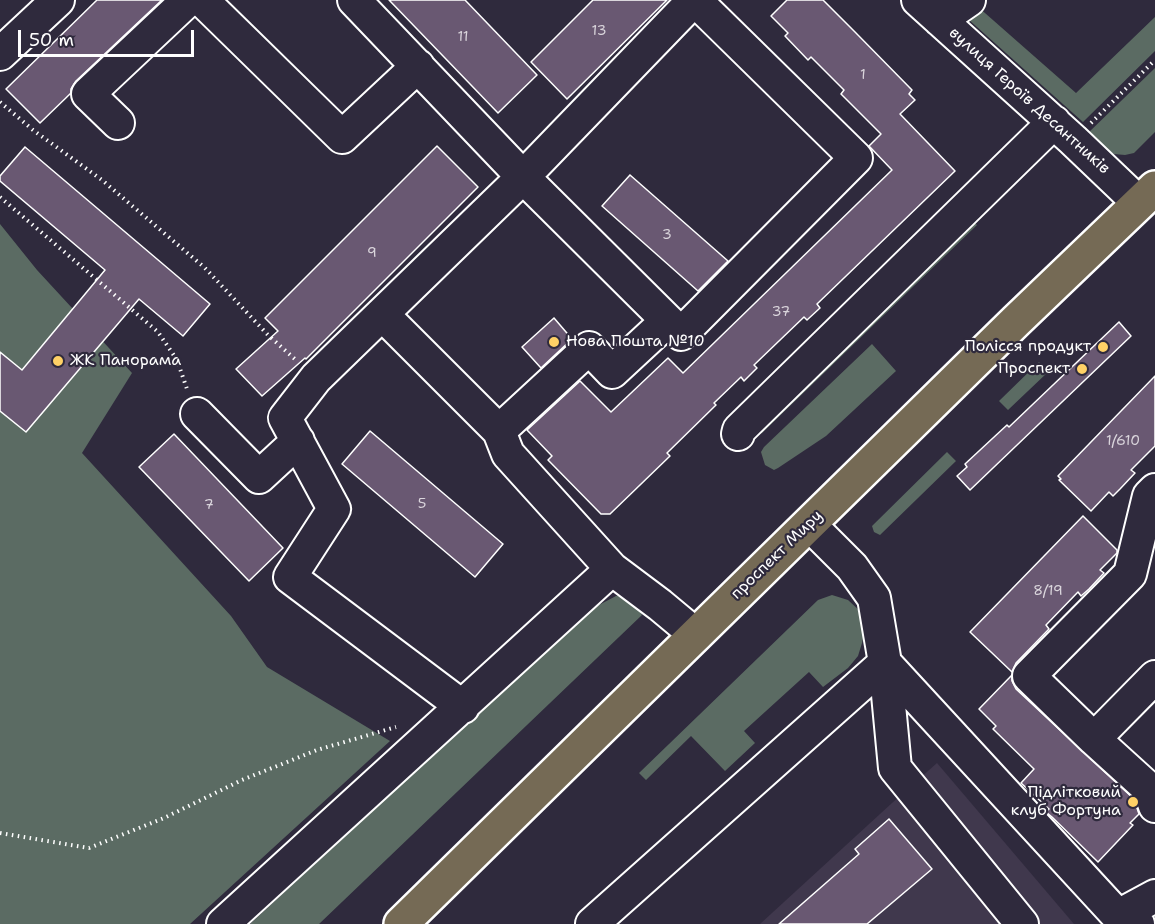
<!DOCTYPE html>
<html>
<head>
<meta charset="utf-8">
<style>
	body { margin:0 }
	#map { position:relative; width:1155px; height:924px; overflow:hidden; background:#2f2a3d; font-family:"Shantell Sans",sans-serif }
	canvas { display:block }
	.scale { position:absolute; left:18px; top:30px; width:176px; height:27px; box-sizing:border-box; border:3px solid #fff; border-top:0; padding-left:8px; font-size:18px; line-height:21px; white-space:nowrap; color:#fff; -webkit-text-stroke:4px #2f2a3d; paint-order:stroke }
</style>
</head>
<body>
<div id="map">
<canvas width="1155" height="924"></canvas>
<div class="scale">50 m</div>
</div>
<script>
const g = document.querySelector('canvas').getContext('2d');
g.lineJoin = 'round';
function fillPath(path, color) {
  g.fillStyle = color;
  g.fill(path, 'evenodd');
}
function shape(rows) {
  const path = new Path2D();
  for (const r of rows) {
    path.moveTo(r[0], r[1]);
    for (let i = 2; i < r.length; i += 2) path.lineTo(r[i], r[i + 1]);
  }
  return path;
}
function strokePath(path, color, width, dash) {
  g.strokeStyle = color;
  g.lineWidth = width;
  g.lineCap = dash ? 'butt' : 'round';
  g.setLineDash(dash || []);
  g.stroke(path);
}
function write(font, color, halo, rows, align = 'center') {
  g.font = font + ' "Shantell Sans",sans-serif';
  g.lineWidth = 4.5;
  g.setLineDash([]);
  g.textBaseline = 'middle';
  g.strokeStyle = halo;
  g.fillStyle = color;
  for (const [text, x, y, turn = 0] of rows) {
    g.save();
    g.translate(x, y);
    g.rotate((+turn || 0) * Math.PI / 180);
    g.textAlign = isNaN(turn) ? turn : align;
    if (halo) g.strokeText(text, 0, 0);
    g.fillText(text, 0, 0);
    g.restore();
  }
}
fillPath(shape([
	[937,763,1074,924,760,924,892,803]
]), '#40384d');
fillPath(shape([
	[977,6,1076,93,1155,17,1155,51,1083,122,968,19],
	[1155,68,1155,132,1134,153,1125,155,1114,154,1086,135],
	[967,215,977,225,762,433,754,437],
	[0,224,37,270,132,373,82,453,231,616,267,667,390,741,190,924,0,924],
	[872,344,896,371,826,436,778,468,774,470,765,465,761,452,764,447],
	[1039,362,1048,372,1008,410,999,401],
	[947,452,956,461,880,535,874,532,872,526],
	[624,595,630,596,642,615,319,924,250,924,553,644,597,606,616,596],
	[832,595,848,600,861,612,864,633,862,643,858,656,848,668,823,687,809,672,744,731,755,743,725,771,691,736,646,780,639,773,818,600]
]), '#5b6b63');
const building = shape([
	[97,0,162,0,76,81,71,89,71,93,40,123,6,89,97,0],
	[389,0,465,0,537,75,498,113,389,0],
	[593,0,667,0,567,99,531,62,593,0],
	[787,0,823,0,855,32,912,90,909,94,915,100,900,114,955,171,817,304,820,308,807,320,804,317,754,365,757,368,744,381,741,377,714,403,716,405,667,453,670,456,610,514,601,514,548,460,552,456,527,430,580,381,611,412,668,358,683,373,892,170,869,146,881,134,841,94,844,90,811,57,808,60,785,36,788,33,771,16,787,0],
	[437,146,478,187,306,359,305,358,262,396,236,369,278,331,265,318,437,146],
	[25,147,210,304,183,336,139,299,26,432,0,411,0,352,22,370,105,270,0,181,0,176,25,147],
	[630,175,728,261,698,291,602,206,630,175],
	[554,318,572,339,541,368,522,347,554,318],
	[1119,322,1131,336,970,490,957,476,967,467,965,464,1007,425,1009,427,1119,322],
	[1155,376,1155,446,1131,470,1135,473,1120,489,1113,496,1109,492,1091,511,1059,480,1061,479,1058,476,1155,376],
	[370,431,503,544,475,577,342,464,370,431],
	[174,434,283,548,249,581,139,467,174,434],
	[1083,516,1117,550,1117,553,1100,570,1104,573,1089,589,1081,596,1078,592,1046,625,1049,629,1016,663,1012,672,970,632,1083,516],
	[1012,675,1012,681,1016,689,1134,799,1139,814,1130,823,1133,825,1098,862,1052,817,1046,812,1049,809,1021,783,1034,769,993,729,996,726,979,709,1012,675],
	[889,819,932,869,867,924,779,924,859,854,855,849,889,819]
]);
fillPath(building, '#695872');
strokePath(building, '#fff', 1.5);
const minor = shape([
	[202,0,342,137,418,66],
	[354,0,523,177,681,334,856,158,695,0],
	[918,0,1073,140,1139,203],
	[940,20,969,0],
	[0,54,58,0],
	[118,123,88,94,188,0],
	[383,315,499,431,508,454,612,569,660,605,696,635],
	[197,414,259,477,298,441],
	[499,431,589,348,612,372,667,321],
	[738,434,739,430,1054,122],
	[1155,490,1149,496,1130,574,1029,676,1094,739,1155,677],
	[885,663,1118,916,1138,924],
	[885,663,895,768,1022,924],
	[463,707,290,577,334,509,285,418,316,378,523,177,694,0],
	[1094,739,1149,789,1155,806],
	[1118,916,1155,896],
	[223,924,612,569],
	[592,924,885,663,874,598,852,567,809,524]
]);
const major = shape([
	[401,924,1016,321,1155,188]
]);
strokePath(minor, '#fff', 36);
strokePath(major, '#fff', 38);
strokePath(shape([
	[0,102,33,130,102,180,205,268,268,335,296,360],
	[1091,123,1155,60],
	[0,197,158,332,177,360,187,389],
	[0,833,89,848,164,818,242,780,317,750,396,727]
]), '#fff', 4, [1.5, 4.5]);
strokePath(minor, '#2f2a3d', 32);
strokePath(major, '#756a55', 33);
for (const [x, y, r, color] of [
	[554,342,6,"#ffd166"],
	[1103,347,6,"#ffd166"],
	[58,361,6,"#ffd166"],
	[1082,369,6,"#ffd166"],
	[1133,802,6,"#ffd166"]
]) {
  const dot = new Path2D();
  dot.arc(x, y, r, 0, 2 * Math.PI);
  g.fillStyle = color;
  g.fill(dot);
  strokePath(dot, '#2f2a3d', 2);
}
write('14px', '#dad5dc', null, [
	["13",599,31],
	["11",463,37],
	["1",863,75],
	["3",667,235],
	["9",372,253],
	["37",781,312],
	["1/610",1123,441],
	["5",422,504],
	["7",209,505],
	["8/19",1048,591]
]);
write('16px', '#fff', '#2f2a3d', [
	["вулиця Героїв Десантників",1029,101,42],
	["проспект Миру",777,555,-44]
]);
write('16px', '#fff', '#2f2a3d', [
	["Нова Пошта №10",566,342,"left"],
	["Полісся продукт",1091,347],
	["ЖК Панорама",70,361,"left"],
	["Проспект",1070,369],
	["Підлітковий",1121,793],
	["клуб Фортуна",1121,811]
], 'right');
</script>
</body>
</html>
